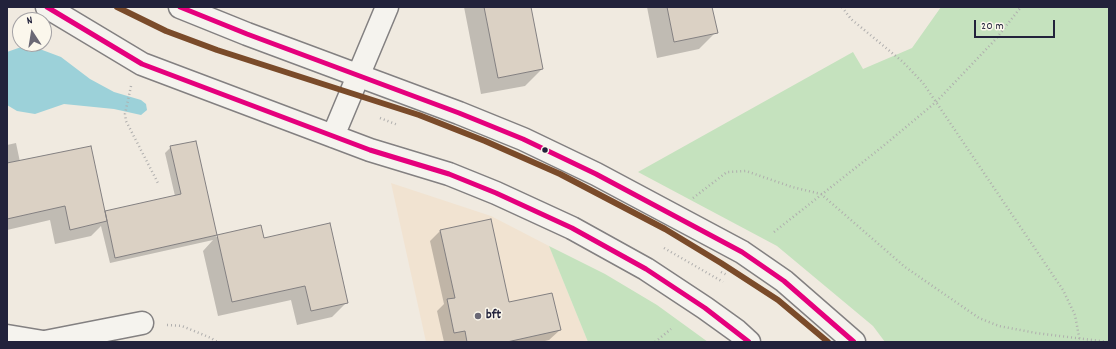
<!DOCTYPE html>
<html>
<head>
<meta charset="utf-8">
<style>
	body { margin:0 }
	#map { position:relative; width:1116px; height:349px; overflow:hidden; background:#f0eae0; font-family:Dekko,sans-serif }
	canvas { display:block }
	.frame { position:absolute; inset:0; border:8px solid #22223b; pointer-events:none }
	.north { position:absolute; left:12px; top:12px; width:40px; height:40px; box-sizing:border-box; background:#fbf7ec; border:1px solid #a4a2a5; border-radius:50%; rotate:348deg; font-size:11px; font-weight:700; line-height:16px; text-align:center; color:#22223b }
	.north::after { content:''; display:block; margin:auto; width:14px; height:18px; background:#6a6875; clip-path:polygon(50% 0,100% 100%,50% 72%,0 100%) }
	.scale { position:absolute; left:974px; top:20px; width:81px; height:18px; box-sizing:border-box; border:2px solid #22223b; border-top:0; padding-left:5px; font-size:12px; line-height:14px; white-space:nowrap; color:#22223b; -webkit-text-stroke:3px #fbf7ec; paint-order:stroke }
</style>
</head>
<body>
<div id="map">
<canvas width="1116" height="349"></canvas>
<div class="frame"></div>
<div class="north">N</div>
<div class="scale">20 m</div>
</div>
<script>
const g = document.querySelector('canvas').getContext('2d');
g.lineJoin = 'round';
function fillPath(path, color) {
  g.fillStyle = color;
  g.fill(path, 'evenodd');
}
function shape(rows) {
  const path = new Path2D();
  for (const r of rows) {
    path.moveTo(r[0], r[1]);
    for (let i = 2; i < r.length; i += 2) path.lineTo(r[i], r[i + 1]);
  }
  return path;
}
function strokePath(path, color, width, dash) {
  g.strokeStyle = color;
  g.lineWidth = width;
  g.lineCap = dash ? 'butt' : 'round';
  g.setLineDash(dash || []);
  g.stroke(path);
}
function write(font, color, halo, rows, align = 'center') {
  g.font = font + ' Dekko,sans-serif';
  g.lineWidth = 3;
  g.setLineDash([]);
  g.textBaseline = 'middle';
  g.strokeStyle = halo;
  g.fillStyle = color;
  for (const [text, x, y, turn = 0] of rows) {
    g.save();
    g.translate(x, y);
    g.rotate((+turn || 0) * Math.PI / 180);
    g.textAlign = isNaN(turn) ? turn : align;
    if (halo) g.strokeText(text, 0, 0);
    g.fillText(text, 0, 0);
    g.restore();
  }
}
fillPath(shape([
	[391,183,491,216,549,246,588,342,426,342]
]), '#f1e3d1');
fillPath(shape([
	[941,7,1109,7,1109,342,885,342,873,326,777,246,638,172,853,52,863,69,912,48],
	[549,246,605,274,657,305,708,342,588,342]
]), '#c5e2be');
fillPath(shape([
	[24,46,37,48,61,57,90,79,114,92,141,100,146,104,147,110,141,115,114,109,64,104,35,114,17,111,7,105,7,52]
]), '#9cd1d9');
fillPath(shape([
	[464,7,529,7,542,69,525,86,481,94],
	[647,7,711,7,716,32,699,49,657,58],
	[196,142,216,237,261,227,263,239,347,302,332,317,297,325,291,300,218,316,203,251,213,240,110,263,101,226,91,236,55,244,50,220,7,230,7,145,16,143,20,162,104,213,175,196,165,153,171,147],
	[440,231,508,303,560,330,549,340,541,342,455,342,454,341,444,342,437,311,444,304,430,241]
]), '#0003');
const building = shape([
	[484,7,531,7,543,69,498,78,484,7],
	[667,7,712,7,718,33,674,42,667,7],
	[196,141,217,235,115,258,105,211,181,194,170,146,196,141],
	[91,146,107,221,70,230,65,206,7,219,7,163,91,146],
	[491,219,509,302,552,293,561,330,507,342,467,342,465,331,454,333,447,299,455,298,440,230,491,219],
	[330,223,348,303,311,311,305,286,232,302,217,235,261,225,264,238,330,223]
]);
fillPath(building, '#dbd1c4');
strokePath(building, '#838081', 1);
const minor = shape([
	[47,7,142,64,370,150,449,174,496,193,572,228,646,269,705,308,737,331,749,342],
	[180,7,247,34,459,113,523,139,596,174,742,252,784,281,854,342],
	[333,136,387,7],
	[7,336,43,342],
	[45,342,142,323]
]);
strokePath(minor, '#838081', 25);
strokePath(shape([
	[842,7,851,19,903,62,923,83,936,102,1063,290,1075,315,1080,342],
	[131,86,125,114,126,121,159,185],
	[380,118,398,125],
	[693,198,727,172,746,171,792,187,821,194,905,267,979,318,999,326,1036,333,1108,342],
	[774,232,882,147,936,102,995,40,1021,7],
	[664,248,723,282],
	[721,272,727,275],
	[167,325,182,326,211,338,217,342],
	[655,342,671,329]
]), '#afaead', 2.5, [1, 3]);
strokePath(minor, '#f5f3ee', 22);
strokePath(shape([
	[47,7,142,64,370,150,449,174,496,193,572,228,646,269,705,308,749,342],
	[180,7,247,34,459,113,523,139,596,174,742,252,784,281,854,342]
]), '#e5007d', 5);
strokePath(shape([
	[117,7,166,31,217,50,419,115,485,141,560,174,665,229,721,263,778,300,828,342]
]), '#7a4b2a', 6);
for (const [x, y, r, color] of [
	[545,150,3.5,"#22223b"],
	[478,316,4,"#6a6875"]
]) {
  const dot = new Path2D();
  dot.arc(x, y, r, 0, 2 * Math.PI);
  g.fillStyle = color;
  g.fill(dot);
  strokePath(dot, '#fbf7ec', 1.5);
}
write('bold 13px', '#22223b', '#fbf7ec', [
	["bft",486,316]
], 'left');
</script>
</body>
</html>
